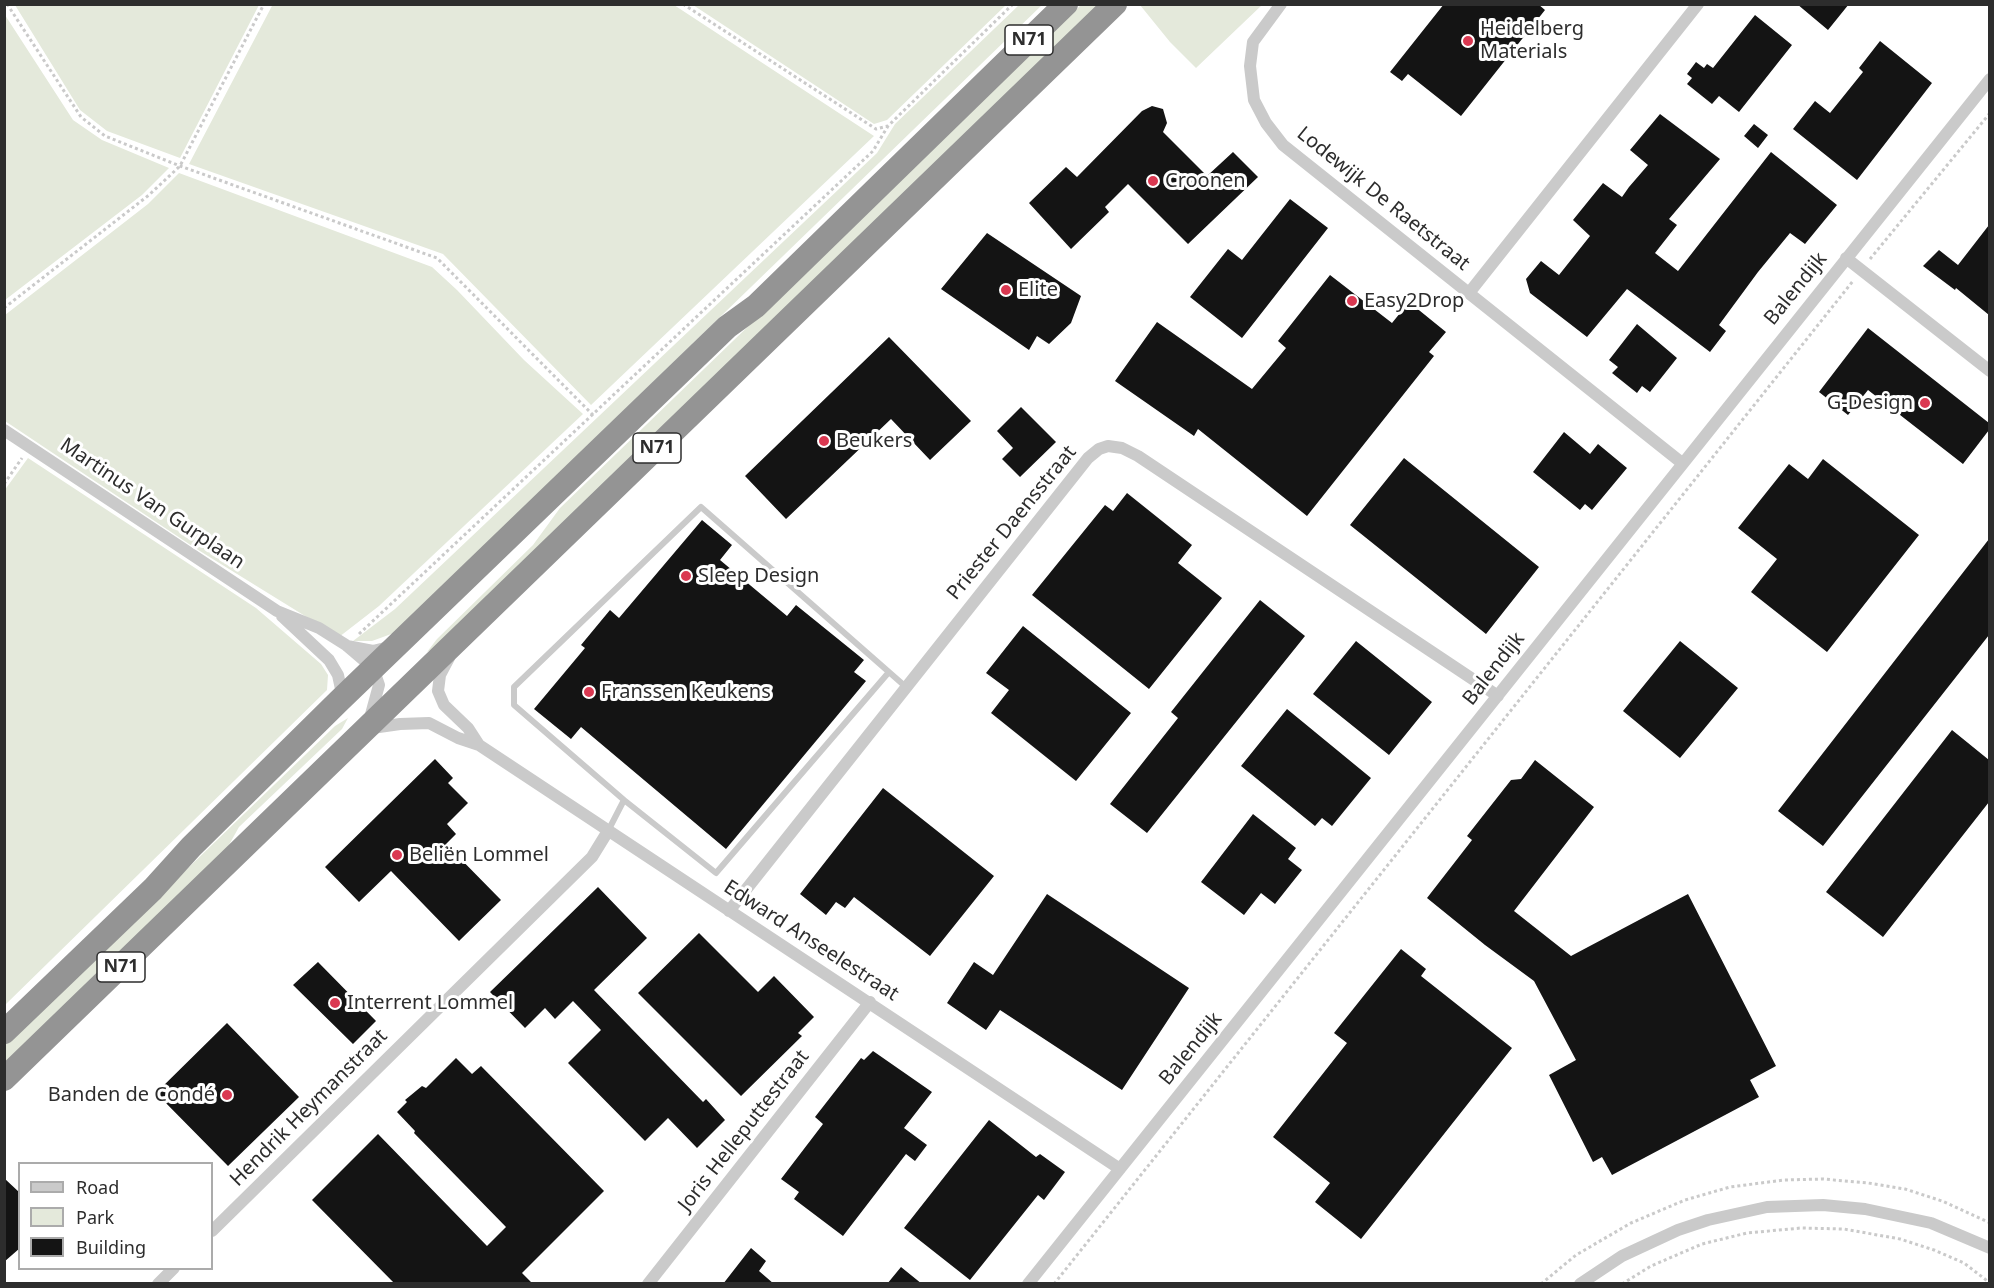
<!DOCTYPE html>
<html>
<head>
<meta charset="utf-8">
<style>
	body { margin:0 }
	#map { position:relative; width:1994px; height:1288px; overflow:hidden; background:#fff; font-family:"Noto Sans",sans-serif }
	canvas { display:block }
	.frame { position:absolute; inset:0; border:6px solid #2d2d2d; pointer-events:none }
	.legend { position:absolute; left:18px; top:1162px; width:195px; height:108px; box-sizing:border-box; background:#fff; border:2px solid #ababab; margin:0; padding:8px 10px; list-style:none; font-size:18px; color:#2d2d2d }
	.legend li { display:flex; align-items:center; gap:12px; height:30px }
	.legend b { width:30px; border:2px solid #ababab }
</style>
</head>
<body>
<div id="map">
<canvas width="1994" height="1288"></canvas>
<div class="frame"></div>
<ul class="legend">
<li><b style="height:8px;background:#cacaca"></b>Road</li>
<li><b style="height:16px;background:#e4e9db"></b>Park</li>
<li><b style="height:16px;background:#141414"></b>Building</li>
</ul>
</div>
<script>
const g = document.querySelector('canvas').getContext('2d');
g.lineJoin = 'round';
function fillPath(path, color) {
  g.fillStyle = color;
  g.fill(path, 'evenodd');
}
function shape(rows) {
  const path = new Path2D();
  for (const r of rows) {
    path.moveTo(r[0], r[1]);
    for (let i = 2; i < r.length; i += 2) path.lineTo(r[i], r[i + 1]);
  }
  return path;
}
function strokePath(path, color, width, dash) {
  g.strokeStyle = color;
  g.lineWidth = width;
  g.lineCap = dash ? 'butt' : 'round';
  g.setLineDash(dash || []);
  g.stroke(path);
}
function write(font, color, halo, rows, align = 'center') {
  g.font = font + ' "Noto Sans",sans-serif';
  g.lineWidth = 6;
  g.setLineDash([]);
  g.textBaseline = 'middle';
  g.strokeStyle = halo;
  g.fillStyle = color;
  for (const [text, x, y, turn = 0] of rows) {
    g.save();
    g.translate(x, y);
    g.rotate((+turn || 0) * Math.PI / 180);
    g.textAlign = isNaN(turn) ? turn : align;
    if (halo) g.strokeText(text, 0, 0);
    g.fillText(text, 0, 0);
    g.restore();
  }
}
fillPath(shape([
	[273,4,674,5,874,136,591,405,443,254,189,164],
	[15,5,259,5,180,158,107,131,80,110],
	[693,5,1006,5,887,120,874,124],
	[1019,5,1042,5,394,633,372,641,353,641,395,609,877,153,895,124],
	[1081,5,1103,5,436,647,427,652,437,639,533,545,560,508],
	[1140,5,1141,4,1262,5,1196,68,1170,42],
	[5,15,73,120,102,140,169,168,142,195,5,300],
	[179,173,432,267,457,290,524,360,583,414,379,606,339,637,195,548,5,421,5,315,148,204],
	[28,458,256,608,321,664,328,675,327,690,5,1005,4,491],
	[348,718,342,729,239,827,225,852,5,1067,5,1045,335,726]
]), '#e4e9db');
fillPath(shape([
	[1444,4,1538,4,1545,10,1461,116,1408,74,1402,81,1390,72],
	[1797,4,1849,4,1828,30],
	[1755,15,1792,45,1739,112,1719,96,1712,104,1687,84,1692,78,1687,74,1696,62,1704,68,1707,64,1713,68],
	[1880,41,1932,83,1857,180,1793,129,1815,101,1830,113,1863,72,1859,68],
	[1152,106,1163,109,1167,123,1163,132,1207,176,1233,152,1258,177,1188,244,1128,184,1105,207,1109,212,1071,249,1029,203,1066,167,1077,177,1142,111],
	[1660,114,1720,159,1669,219,1677,225,1655,253,1678,271,1771,152,1837,205,1805,244,1790,233,1758,272,1719,325,1726,331,1710,352,1627,289,1587,337,1530,293,1526,279,1541,261,1559,275,1590,236,1573,220,1603,183,1622,197,1629,187,1648,165,1630,150],
	[1754,124,1768,135,1758,148,1744,136],
	[1290,199,1328,228,1242,338,1190,297,1228,249,1242,260],
	[1989,225,1989,315,1956,288,1955,290,1923,266,1939,250,1958,265],
	[987,233,1081,296,1071,323,1049,344,1037,336,1029,350,941,289],
	[1330,275,1392,323,1409,302,1446,332,1429,352,1434,356,1307,516,1198,429,1194,436,1115,381,1157,322,1252,389,1286,348,1278,341],
	[1637,324,1677,358,1650,392,1642,386,1637,393,1612,373,1618,367,1609,360],
	[1868,328,1989,423,1989,430,1963,464,1868,390,1848,415,1819,392],
	[889,337,971,421,930,460,891,419,786,519,745,476],
	[1021,407,1056,442,1020,477,1002,459,1013,448,997,431],
	[1564,432,1590,454,1598,444,1627,468,1592,510,1585,504,1580,510,1533,472],
	[1404,458,1539,567,1486,634,1350,525],
	[1823,459,1919,535,1827,652,1751,592,1777,559,1738,528,1789,464,1808,479],
	[1127,493,1192,545,1178,563,1222,598,1149,689,1032,595,1105,505,1113,511],
	[702,520,732,545,720,560,787,616,796,605,864,660,854,672,866,681,726,849,581,727,571,739,534,709,585,648,581,645,610,610,619,618],
	[1989,539,1989,635,1823,846,1778,811],
	[1260,600,1305,636,1147,833,1110,804,1178,718,1171,712],
	[1023,626,1131,713,1076,781,991,713,1009,690,986,673],
	[1356,641,1432,702,1389,755,1313,694],
	[1680,641,1738,688,1680,758,1623,711],
	[1287,709,1371,778,1332,826,1322,818,1315,826,1241,766],
	[1952,730,1989,760,1989,802,1883,937,1826,892],
	[435,759,453,778,448,783,468,803,447,824,456,834,446,844,501,900,459,941,391,871,359,902,325,867],
	[1535,760,1594,807,1514,911,1571,956,1688,894,1776,1066,1750,1080,1759,1097,1612,1175,1602,1157,1593,1162,1549,1075,1576,1060,1534,981,1485,945,1427,898,1472,840,1467,836,1511,780,1521,779],
	[883,788,994,876,930,956,854,897,845,908,836,902,826,915,800,894],
	[1253,814,1296,848,1288,859,1302,870,1275,904,1261,893,1244,915,1201,882],
	[598,887,647,938,594,990,703,1102,706,1099,725,1120,697,1148,668,1118,645,1141,568,1063,601,1030,573,1001,555,1019,545,1008,525,1028,490,992],
	[1047,894,1189,988,1122,1090,1000,1010,986,1030,947,1003,974,962,993,975],
	[699,933,758,992,774,976,814,1017,798,1033,802,1036,741,1096,638,993],
	[1401,949,1426,969,1421,976,1512,1048,1361,1239,1315,1202,1330,1183,1273,1137,1347,1043,1334,1033],
	[318,962,376,1021,353,1044,293,985],
	[227,1023,299,1097,228,1166,156,1093],
	[873,1051,932,1092,904,1128,927,1145,915,1161,906,1154,843,1236,794,1199,799,1192,781,1179,823,1124,815,1117,861,1058,864,1060],
	[456,1058,472,1074,481,1066,604,1191,522,1273,533,1284,395,1284,312,1200,378,1134,487,1246,506,1227,414,1133,415,1131,397,1112,407,1102,405,1100,422,1086,426,1088],
	[989,1120,1036,1157,1040,1154,1065,1172,1044,1200,1038,1195,970,1280,904,1228],
	[4,1178,20,1193,20,1248,4,1262],
	[751,1248,766,1261,759,1271,774,1284,723,1284],
	[901,1267,922,1284,887,1284]
]), '#141414');
strokePath(shape([
	[7,4,81,117,105,136,180,166,437,258,593,415],
	[683,4,876,129,888,126,1013,4],
	[1870,259,1990,113],
	[4,308,149,195,180,166,264,4],
	[4,484,22,458],
	[359,634,873,151,888,126],
	[1054,1284,1853,281],
	[1541,1284,1576,1255,1631,1223,1685,1200,1730,1187,1784,1180,1823,1179,1868,1183,1905,1189,1942,1201,1990,1223],
	[1622,1284,1651,1266,1702,1244,1747,1233,1801,1228,1844,1229,1900,1239,1934,1250,1964,1263,1990,1283]
]), '#cacaca', 3, [3, 3]);
strokePath(shape([
	[624,800,716,873,889,672],
	[608,831,624,800,514,705,514,687,701,507,906,687]
]), '#cacaca', 6);
strokePath(shape([
	[1281,4,1253,42,1250,66,1254,100,1266,123,1283,145,1682,463],
	[1846,258,1990,371],
	[1469,293,1698,4],
	[4,430,277,611,319,628,346,645,373,668,379,685,370,718],
	[282,616,329,660,338,675,341,689,339,698],
	[347,646,373,651,389,647],
	[449,658,440,675,438,691,444,705,468,728,479,745],
	[372,728,400,724,429,723,458,738,479,745,1120,1169],
	[729,911,1088,458,1099,449,1108,446,1122,448,1138,456,1498,696],
	[212,1231,592,857,608,831],
	[158,1284,174,1268],
	[648,1284,870,1002],
	[1028,1284,1990,79],
	[1580,1284,1622,1256,1678,1230,1708,1220,1767,1207,1823,1205,1865,1209,1931,1223,1990,1248]
]), '#cacaca', 12);
strokePath(shape([
	[4,1032,153,889,191,847,339,701,727,327,756,306,1066,4],
	[4,1079,1115,4]
]), '#949494', 24);
for (const [x, y, r, color] of [
	[1468,41,6,"#da3851"],
	[1153,181,6,"#da3851"],
	[1006,290,6,"#da3851"],
	[1352,301,6,"#da3851"],
	[1925,403,6,"#da3851"],
	[824,441,6,"#da3851"],
	[686,576,6,"#da3851"],
	[589,692,6,"#da3851"],
	[397,855,6,"#da3851"],
	[335,1003,6,"#da3851"],
	[227,1095,6,"#da3851"]
]) {
  const dot = new Path2D();
  dot.arc(x, y, r, 0, 2 * Math.PI);
  g.fillStyle = color;
  g.fill(dot);
  strokePath(dot, '#fff', 2);
}
for (const [x, y, w] of [
	[1029,40,48],
	[657,448,48],
	[121,967,48]
]) {
  const box = new Path2D();
  box.roundRect(x - w / 2, y - 15, w, 30, 4.5);
  g.fillStyle = '#fff';
  g.fill(box);
  strokePath(box, '#2d2d2d', 1.5);
}
write('bold 18px', '#2d2d2d', null, [
	["N71",1029,40],
	["N71",657,448],
	["N71",121,967]
]);
write('20px', '#2d2d2d', '#fff', [
	["Heidelberg",1480,29],
	["Materials",1480,52],
	["Croonen",1165,181],
	["Elite",1018,290],
	["Easy2Drop",1364,301],
	["G-Design",1913,403,"right"],
	["Beukers",836,441],
	["Sleep Design",698,576],
	["Franssen Keukens",601,692],
	["Beliën Lommel",409,855],
	["Interrent Lommel",347,1003],
	["Banden de Condé",215,1095,"right"]
], 'left');
write('20px', '#2d2d2d', '#fff', [
	["Lodewijk De Raetstraat",1383,199,39],
	["Balendijk",1796,289,-51],
	["Martinus Van Gurplaan",152,504,34],
	["Priester Daensstraat",1012,523,-51],
	["Balendijk",1494,669,-52],
	["Edward Anseelestraat",811,941,33],
	["Balendijk",1191,1049,-51],
	["Hendrik Heymanstraat",309,1108,-45],
	["Joris Helleputtestraat",744,1131,-52]
]);
</script>
</body>
</html>
